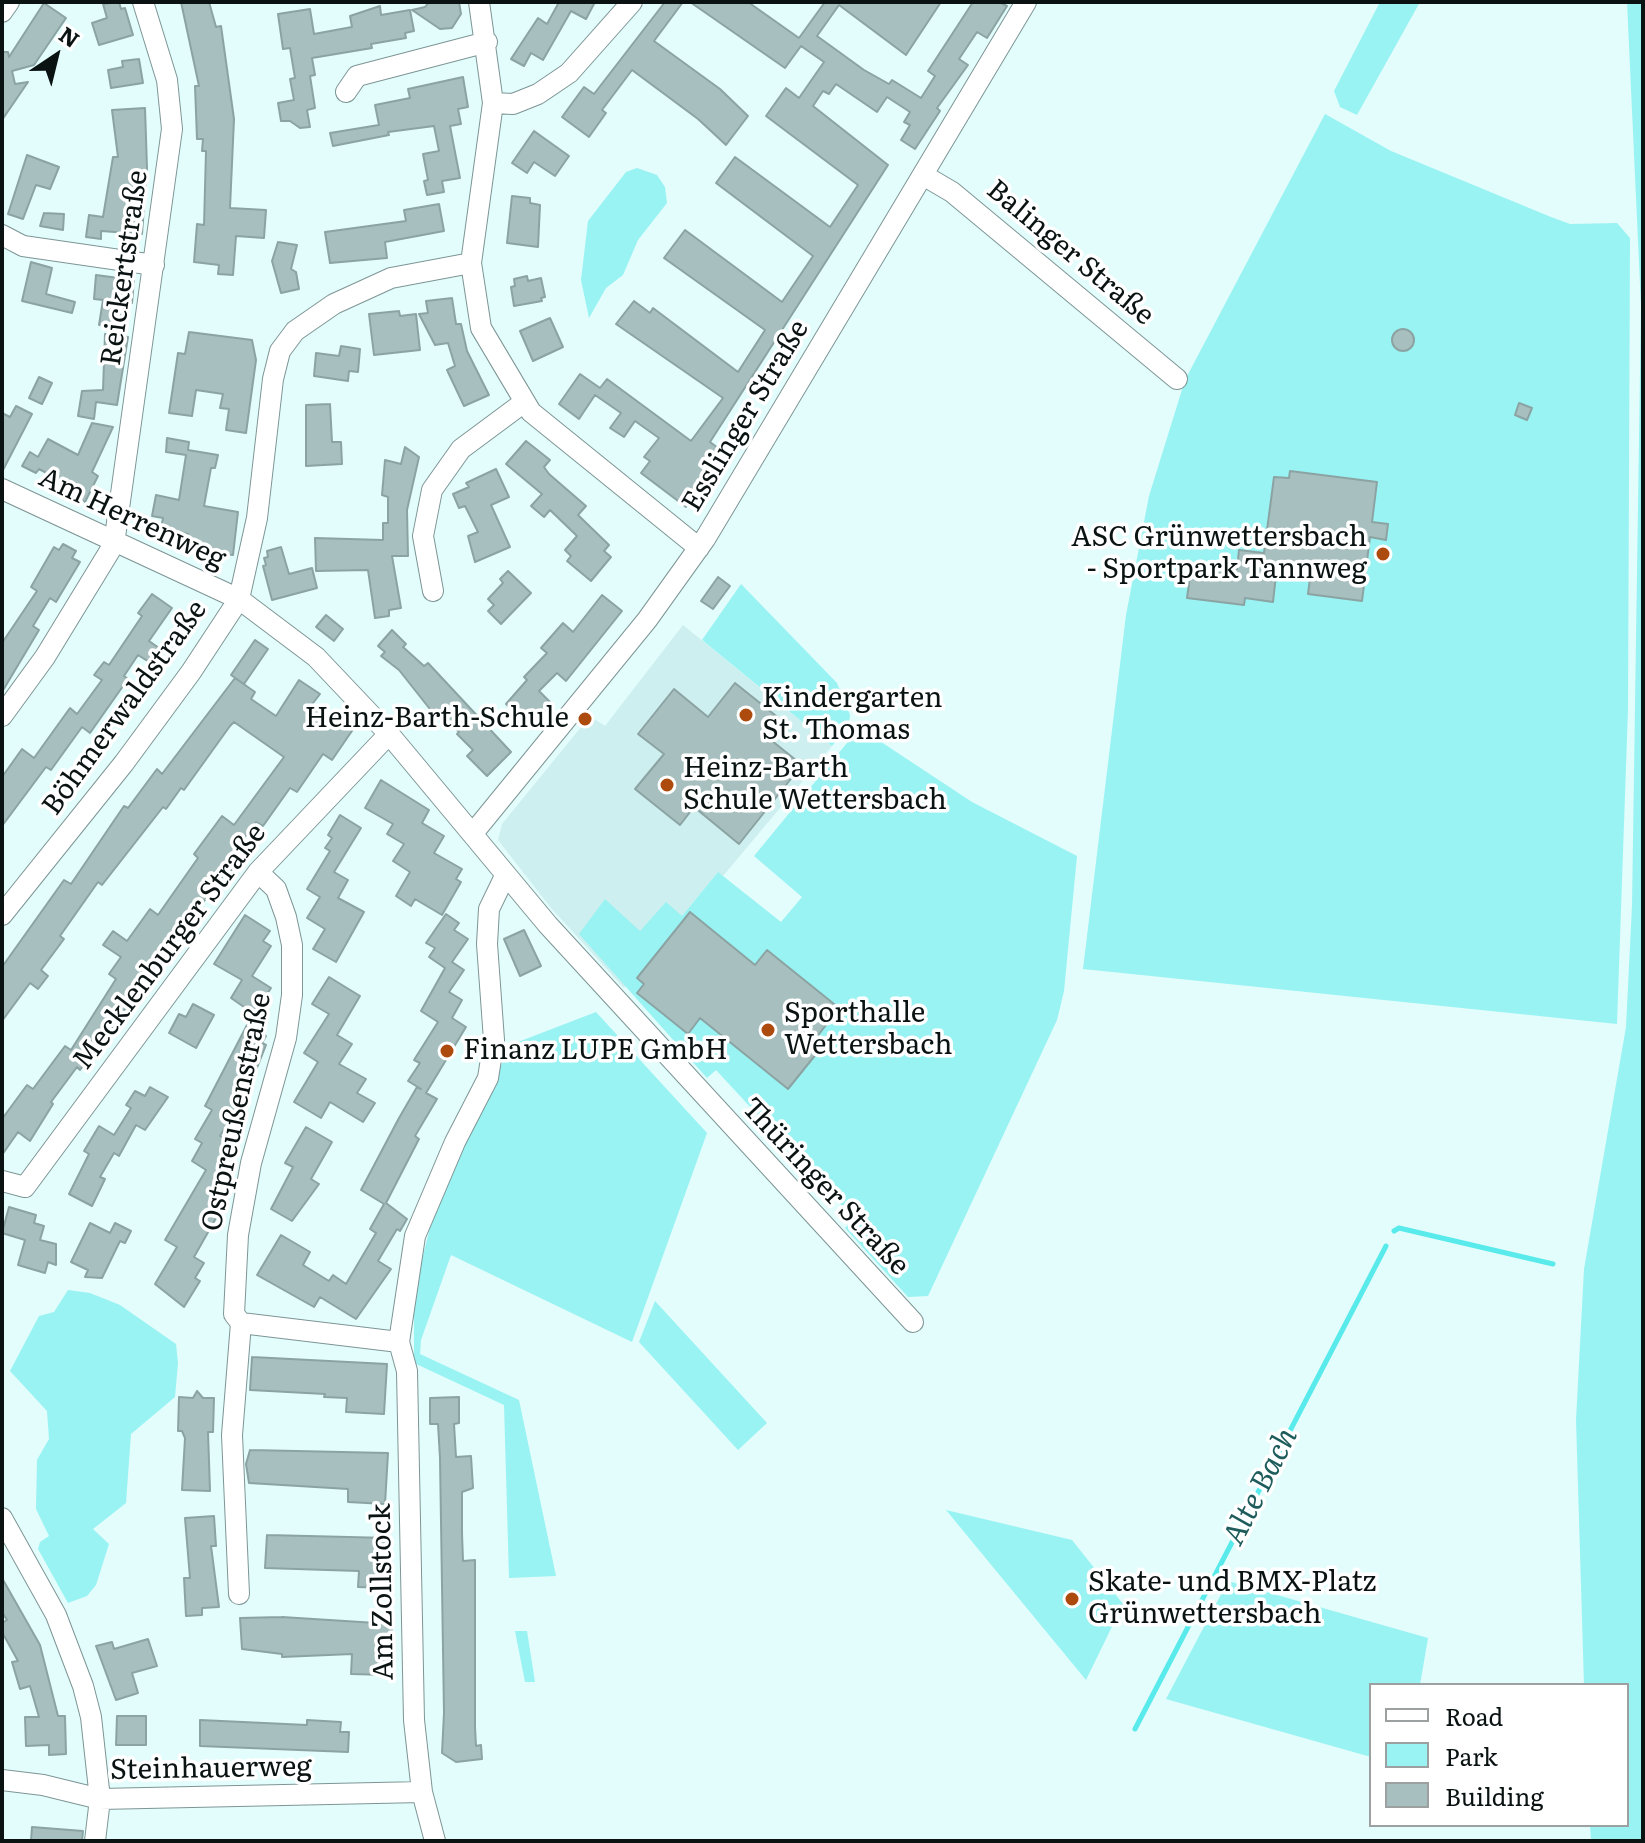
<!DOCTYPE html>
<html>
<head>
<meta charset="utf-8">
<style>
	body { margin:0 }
	#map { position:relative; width:1645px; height:1843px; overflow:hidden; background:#e3fcfc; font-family:Literata,serif }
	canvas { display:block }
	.frame { position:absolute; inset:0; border:4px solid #0a1212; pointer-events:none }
	.legend { position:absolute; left:1369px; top:1683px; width:260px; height:144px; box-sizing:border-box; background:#fff; border:2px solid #9da0a0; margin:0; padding:10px 14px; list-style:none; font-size:24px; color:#0a1212 }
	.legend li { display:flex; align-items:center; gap:16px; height:40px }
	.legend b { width:40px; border:2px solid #9da0a0 }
	.north { position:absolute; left:16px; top:16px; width:80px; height:80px; -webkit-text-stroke:6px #fff; paint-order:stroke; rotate:35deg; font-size:22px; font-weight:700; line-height:32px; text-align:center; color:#0a1212 }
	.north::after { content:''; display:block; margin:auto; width:28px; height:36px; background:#0a1212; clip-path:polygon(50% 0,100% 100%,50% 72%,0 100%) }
</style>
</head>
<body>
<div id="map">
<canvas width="1645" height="1843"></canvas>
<div class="frame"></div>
<ul class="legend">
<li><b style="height:10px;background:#fff"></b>Road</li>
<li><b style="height:22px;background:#99f3f3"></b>Park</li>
<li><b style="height:22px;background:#a7bfbf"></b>Building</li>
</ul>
<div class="north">N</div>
</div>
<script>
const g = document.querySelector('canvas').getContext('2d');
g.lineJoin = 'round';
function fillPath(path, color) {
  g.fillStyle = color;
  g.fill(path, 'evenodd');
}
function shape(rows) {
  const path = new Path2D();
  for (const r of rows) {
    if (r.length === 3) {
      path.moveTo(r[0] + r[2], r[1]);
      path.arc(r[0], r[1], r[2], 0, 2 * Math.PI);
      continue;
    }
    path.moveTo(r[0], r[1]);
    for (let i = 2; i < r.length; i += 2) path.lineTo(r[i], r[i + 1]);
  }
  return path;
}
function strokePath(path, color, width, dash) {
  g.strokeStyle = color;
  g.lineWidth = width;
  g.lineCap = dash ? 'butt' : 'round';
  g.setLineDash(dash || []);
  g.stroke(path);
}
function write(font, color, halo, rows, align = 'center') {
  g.font = font + ' Literata,serif';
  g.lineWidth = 7;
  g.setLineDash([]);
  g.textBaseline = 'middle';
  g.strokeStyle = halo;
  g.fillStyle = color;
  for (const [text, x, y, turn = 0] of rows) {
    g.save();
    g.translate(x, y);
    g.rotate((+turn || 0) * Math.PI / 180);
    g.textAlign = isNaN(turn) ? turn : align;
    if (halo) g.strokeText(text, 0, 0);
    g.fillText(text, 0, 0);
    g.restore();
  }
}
fillPath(shape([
	[683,625,832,746,723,876,717,873,624,988,551,908,498,840,502,824,590,716,605,726]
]), '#ceefef');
fillPath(shape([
	[1380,2,1420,2,1357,115,1340,107,1334,91],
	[1627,2,1643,2,1643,1841,1591,1841,1590,1825,1627,1825,1627,1685,1584,1685,1576,1420,1584,1269,1626,1027,1632,906,1641,306],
	[1325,114,1391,151,1551,217,1570,224,1617,223,1630,238,1628,709,1617,1024,1083,969,1126,615,1149,496,1185,380],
	[637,168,657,175,665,187,667,203,638,240,623,275,606,288,589,318,581,280,588,221,626,172],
	[741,584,837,683,850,715,849,725,832,746,702,640],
	[863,730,972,802,1077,856,1064,991,1057,1020,928,1296,908,1297,845,1228,854,1219,716,1070,707,1078,579,934,605,899,640,931,666,902,682,916,718,872,781,922,802,897,754,856,856,732],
	[596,1012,707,1133,632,1342,451,1255,421,1340,420,1354,519,1400,556,1576,509,1578,504,1405,414,1363,414,1291,435,1208,504,1059,505,1047],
	[68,1290,90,1293,120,1305,176,1344,178,1363,175,1397,131,1434,126,1503,93,1529,109,1544,96,1585,87,1596,68,1603,38,1549,40,1542,49,1536,36,1509,37,1460,49,1439,47,1411,10,1371,39,1316,54,1312],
	[655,1301,767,1423,738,1450,639,1342],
	[946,1510,1072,1540,1123,1604,1086,1680],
	[1228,1581,1428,1638,1420,1685,1371,1685,1371,1757,1166,1699],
	[515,1631,527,1631,535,1682,525,1682]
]), '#99f3f3');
strokePath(shape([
	[1394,1231,1399,1228,1553,1264],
	[1135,1729,1386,1246]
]), '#59eaeb', 5);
const building = shape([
	[119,2,121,9,125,8,133,35,99,45,92,23,107,18,103,4,119,2],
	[181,2,209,2,216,27,221,26,234,119,230,208,266,210,264,238,236,236,233,275,218,274,219,265,194,262,197,224,204,225,206,151,202,151,203,139,197,139,195,86,199,86,181,2],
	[429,2,459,2,461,14,452,28,440,29,412,10,425,7,429,2],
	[556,2,595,2,586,19,571,11,543,60,531,53,524,66,511,59,538,18,547,24,558,4,556,2],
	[665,2,683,2,654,41,720,89,748,116,726,145,698,119,632,70,602,110,606,113,589,137,562,117,584,87,594,94,665,2],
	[690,2,748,2,799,38,825,2,941,2,906,55,839,5,817,36,864,70,889,84,892,80,921,98,935,76,928,71,973,2,999,2,1007,6,987,38,977,32,959,59,968,65,937,108,940,111,915,149,901,140,910,125,904,122,910,112,887,97,877,112,836,84,829,94,823,91,813,106,888,165,710,442,726,454,686,507,641,473,650,461,644,457,659,438,635,421,624,437,610,428,621,413,595,395,579,419,559,404,580,374,600,388,607,379,691,441,723,398,616,324,634,301,650,313,653,308,738,372,765,330,664,258,685,230,782,302,813,256,716,183,735,157,830,227,858,185,766,116,786,88,799,98,824,62,801,46,785,68,690,2],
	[44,3,66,18,34,65,12,71,15,84,28,82,2,120,2,52,8,52,9,57,44,3],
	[380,6,381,15,410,10,414,31,405,33,406,38,371,44,372,48,312,58,315,75,310,76,315,108,307,110,310,127,300,128,290,121,281,121,278,103,294,100,290,79,295,78,290,48,283,49,278,14,310,9,314,34,352,27,350,16,380,6],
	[139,59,143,83,111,88,108,70,123,67,122,61,139,59],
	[463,77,468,107,458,109,461,124,450,126,460,178,442,181,444,192,427,195,424,181,428,180,423,154,439,151,434,126,388,132,389,135,333,146,330,133,379,125,375,105,410,98,408,89,463,77],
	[145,108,147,168,142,234,101,231,101,239,86,237,89,215,103,217,113,157,118,157,112,110,145,108],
	[534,131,569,156,555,176,534,162,527,173,512,163,534,131],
	[27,155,59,167,50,189,36,185,23,219,8,214,27,155],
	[512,196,530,198,530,203,540,205,538,247,507,243,512,196],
	[439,204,444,231,385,242,387,258,330,263,325,232,406,221,404,210,439,204],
	[44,213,64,214,63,230,40,226,44,213],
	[278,242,297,245,291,269,296,272,299,289,281,293,272,261,278,242],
	[31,262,52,268,46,294,75,302,72,313,22,301,31,262],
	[96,275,134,280,132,303,122,302,119,328,99,325,103,300,94,299,96,275],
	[527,276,528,281,541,278,545,297,541,298,542,301,514,306,511,287,515,286,514,279,527,276],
	[452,298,456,324,461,324,467,351,489,395,464,406,447,370,455,366,448,343,435,345,419,314,428,313,426,301,452,298],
	[399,311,400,316,416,314,420,350,374,355,369,314,399,311],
	[550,318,563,347,533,361,520,331,550,318],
	[1403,340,11],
	[189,332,252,340,256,360,246,433,226,430,229,409,220,408,223,394,196,390,192,416,169,413,178,353,185,354,189,332],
	[105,334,128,337,117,405,96,402,94,419,78,416,82,391,103,390,105,334],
	[341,346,360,349,358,372,349,371,348,381,314,376,316,353,339,356,341,346],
	[39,377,52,383,42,404,29,398,39,377],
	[1519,403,1532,408,1527,420,1515,415,1519,403],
	[330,404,332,442,341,442,342,464,306,466,306,405,330,404],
	[16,406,32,414,2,472,2,413,10,417,16,406],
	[92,423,113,427,92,472,98,476,85,502,66,491,69,485,39,469,36,473,22,466,30,452,38,457,48,439,78,455,92,423],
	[167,438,189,442,188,450,218,455,215,468,211,468,204,506,238,512,233,555,186,550,188,534,161,529,163,518,152,516,156,495,179,500,186,455,166,452,167,438],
	[526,441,550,460,544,467,549,474,586,506,578,515,609,545,604,551,611,557,591,581,567,561,571,556,565,550,577,536,550,510,544,517,531,506,542,494,506,464,526,441],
	[405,447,419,457,407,510,408,556,392,556,401,608,389,610,389,616,375,618,368,570,316,571,315,538,383,540,383,523,388,523,388,497,382,495,385,460,401,464,405,447],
	[496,469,509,497,491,505,510,547,475,562,468,536,478,532,465,506,459,508,453,494,469,487,466,483,496,469],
	[1290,471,1377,482,1372,522,1388,524,1386,540,1370,537,1362,601,1308,594,1311,571,1277,566,1273,602,1245,598,1244,605,1187,598,1192,563,1237,569,1239,550,1264,553,1274,477,1289,478,1290,471],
	[63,544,76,551,72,558,80,562,56,602,50,598,33,626,39,630,2,692,2,643,37,591,31,587,54,547,59,550,63,544],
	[281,547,289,574,312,568,317,588,272,600,263,566,266,565,264,558,268,557,267,551,281,547],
	[508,571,531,593,501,624,488,611,494,605,488,599,503,583,500,579,508,571],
	[718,577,730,586,713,609,701,601,718,577],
	[152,594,172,608,149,641,159,648,149,662,138,655,124,676,128,679,90,733,82,727,51,770,46,767,2,826,2,777,22,749,34,758,70,708,77,714,102,680,94,675,104,662,109,665,142,616,138,613,152,594],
	[602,595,622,611,566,681,557,673,539,691,552,704,530,727,506,704,527,680,524,677,547,653,541,648,563,623,573,632,602,595],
	[326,615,343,629,334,641,316,627,326,615],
	[392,630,406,644,403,647,424,666,428,663,511,752,487,776,467,756,473,750,457,734,459,732,438,709,433,713,399,670,381,656,385,652,378,646,392,630],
	[255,640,268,649,244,684,231,675,255,640],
	[235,678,255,692,251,699,276,716,299,680,320,694,310,707,338,726,342,720,354,728,332,760,323,754,297,792,290,788,263,826,256,822,234,852,241,858,231,871,228,869,134,995,96,1055,92,1052,80,1070,77,1067,51,1102,53,1104,30,1141,18,1132,2,1155,2,1119,27,1085,33,1089,65,1046,71,1050,116,979,109,974,121,957,103,945,113,931,127,941,150,909,158,915,198,858,194,854,222,816,234,825,284,757,234,722,230,726,184,790,181,788,166,809,163,807,102,885,98,882,60,936,64,939,41,970,48,976,38,989,30,983,2,1021,2,967,64,880,71,884,124,806,128,808,157,769,162,774,235,678],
	[735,683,780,719,766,736,802,765,739,844,694,807,680,825,635,789,664,754,638,734,674,689,708,717,735,683],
	[381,780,429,810,422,823,444,836,434,853,462,869,456,879,461,882,442,915,415,899,411,906,396,896,410,872,393,861,404,844,387,834,393,824,365,808,381,780],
	[340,815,361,828,334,872,348,880,338,898,364,912,336,962,313,949,325,929,307,918,320,897,307,889,330,851,325,848,332,838,328,835,340,815],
	[690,912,755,965,767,950,839,1008,813,1042,821,1048,788,1089,700,1018,688,1034,637,993,644,984,637,978,690,912],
	[446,914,459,923,454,930,468,939,452,962,464,970,449,992,462,1000,452,1018,466,1027,426,1093,437,1099,415,1136,419,1139,386,1203,407,1219,400,1231,397,1229,378,1261,391,1269,356,1319,320,1297,314,1307,257,1275,281,1235,310,1252,303,1265,329,1281,333,1275,346,1284,376,1233,370,1229,384,1204,361,1190,399,1118,417,1087,421,1089,408,1081,420,1063,414,1060,438,1022,421,1011,445,968,429,957,435,948,426,943,446,914],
	[245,915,270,931,263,941,271,946,252,976,271,988,254,1014,231,998,242,980,214,964,245,915],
	[524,930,541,966,520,976,504,939,524,930],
	[329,977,360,996,337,1035,352,1044,339,1064,366,1079,357,1093,375,1103,363,1122,330,1102,321,1118,294,1102,318,1062,304,1053,329,1014,312,1004,329,977],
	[193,1004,214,1015,196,1048,169,1033,179,1014,186,1017,193,1004],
	[247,1025,266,1036,262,1043,266,1045,253,1078,220,1136,232,1143,219,1165,224,1168,213,1188,223,1193,219,1201,224,1204,194,1257,204,1263,195,1278,200,1281,184,1307,155,1284,177,1247,165,1240,206,1170,192,1161,202,1143,195,1139,212,1110,205,1106,247,1025],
	[150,1087,168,1097,145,1130,136,1125,119,1156,114,1153,100,1177,105,1179,92,1206,69,1194,89,1154,84,1151,99,1126,114,1135,131,1108,126,1105,135,1091,145,1096,150,1087],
	[306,1127,332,1142,311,1179,319,1184,292,1221,271,1209,293,1167,285,1163,306,1127],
	[9,1207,36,1215,34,1223,44,1226,40,1240,56,1244,56,1265,48,1262,45,1273,18,1265,25,1240,2,1233,9,1207],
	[90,1223,110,1233,115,1223,131,1231,125,1243,120,1241,102,1278,85,1277,88,1270,71,1262,90,1223],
	[252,1357,387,1364,384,1414,346,1412,347,1398,324,1397,325,1394,250,1390,252,1357],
	[197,1391,203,1398,214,1398,213,1432,208,1432,210,1491,182,1490,185,1438,182,1431,178,1431,179,1397,193,1398,197,1391],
	[459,1397,459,1423,454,1424,456,1457,471,1456,473,1488,462,1492,462,1533,463,1561,475,1560,475,1727,476,1746,481,1745,482,1759,456,1762,442,1753,444,1713,440,1458,438,1424,430,1424,430,1398,459,1397],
	[250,1450,388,1453,385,1504,348,1502,348,1489,249,1483,246,1464,250,1450],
	[214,1516,216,1546,211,1546,219,1607,202,1608,202,1615,186,1616,184,1578,190,1578,185,1518,214,1516],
	[267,1535,389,1538,388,1588,358,1587,359,1571,265,1568,267,1535],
	[2,1578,40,1645,58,1716,65,1716,66,1754,49,1755,49,1745,26,1746,25,1717,39,1717,30,1686,20,1689,12,1662,18,1661,2,1632,2,1623,7,1620,2,1612,2,1578],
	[282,1617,392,1624,389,1675,351,1674,352,1654,282,1657,282,1654,242,1649,240,1618,282,1617],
	[148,1639,157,1666,132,1673,138,1693,116,1700,96,1646,112,1642,114,1649,148,1639],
	[117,1716,146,1716,146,1745,116,1745,117,1716],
	[200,1720,307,1725,307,1720,341,1722,340,1732,349,1732,348,1752,200,1746,200,1720],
	[32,1827,83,1831,82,1841,31,1841,32,1827]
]);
fillPath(building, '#a7bfbf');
strokePath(building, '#8ca3a3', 2);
const minor = shape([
	[479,2,493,103,471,263,481,328,531,412,699,548],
	[2,12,9,2],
	[346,92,357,76,487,42],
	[493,103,513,104,538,94,569,73,632,2],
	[923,175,952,192,1177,379],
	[2,235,23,246,154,265],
	[2,489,239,599,316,657,389,734,548,925,913,1322],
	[433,591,423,536,432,490,461,449,523,403],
	[2,716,45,657,114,544,172,129,167,80,143,2],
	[474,832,647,620,705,539,1026,2],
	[2,915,124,763,191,672,239,599,257,518,273,379,280,351,295,331,334,304,391,278,471,263],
	[2,1181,25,1187,258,872,389,734],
	[241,1323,399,1342],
	[2,1518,56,1615,83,1686,91,1717,100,1799,95,1841],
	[239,1594,232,1435,241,1323,234,1314,238,1235,251,1163,286,1038,292,995,292,945,286,917,276,889,258,872],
	[2,1780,43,1785,100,1799,422,1792],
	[435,1841,422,1792,414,1720,407,1371,399,1342,415,1236,455,1142,488,1078,494,1040,487,944,489,909,505,876]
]);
strokePath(minor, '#7e9595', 22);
strokePath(minor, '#fff', 20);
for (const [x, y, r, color] of [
	[1383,554,8,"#ad4b0e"],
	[746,715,8,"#ad4b0e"],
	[585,719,8,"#ad4b0e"],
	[667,785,8,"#ad4b0e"],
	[768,1030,8,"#ad4b0e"],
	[447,1051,8,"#ad4b0e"],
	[1072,1599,8,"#ad4b0e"]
]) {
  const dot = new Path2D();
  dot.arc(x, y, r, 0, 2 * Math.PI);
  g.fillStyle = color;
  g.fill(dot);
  strokePath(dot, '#fff', 3);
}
write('28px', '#0a1212', '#fff', [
	["Balinger Straße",1070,253,40],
	["Reickertstraße",125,268,-82],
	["Esslinger Straße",746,416,-59],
	["Am Herrenweg",132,519,25],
	["Böhmerwaldstraße",125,708,-54],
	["Mecklenburger Straße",170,947,-53],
	["Ostpreußenstraße",237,1112,-78],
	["Thüringer Straße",825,1187,47],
	["Am Zollstock",383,1592,-91],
	["Steinhauerweg",211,1769,-1]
]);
write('28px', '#0a1212', '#fff', [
	["ASC Grünwettersbach",1367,538,"right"],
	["- Sportpark Tannweg",1367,570,"right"],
	["Kindergarten",762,699],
	["St. Thomas",762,731],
	["Heinz-Barth-Schule",569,719,"right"],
	["Heinz-Barth",683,769],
	["Schule Wettersbach",683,801],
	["Sporthalle",784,1014],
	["Wettersbach",784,1046],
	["Finanz LUPE GmbH",463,1051],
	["Skate- und BMX-Platz",1088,1583],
	["Grünwettersbach",1088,1615]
], 'left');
write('italic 30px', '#1f5c5c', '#fff', [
	["Alte Bach",1261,1487,-63]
]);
</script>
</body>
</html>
